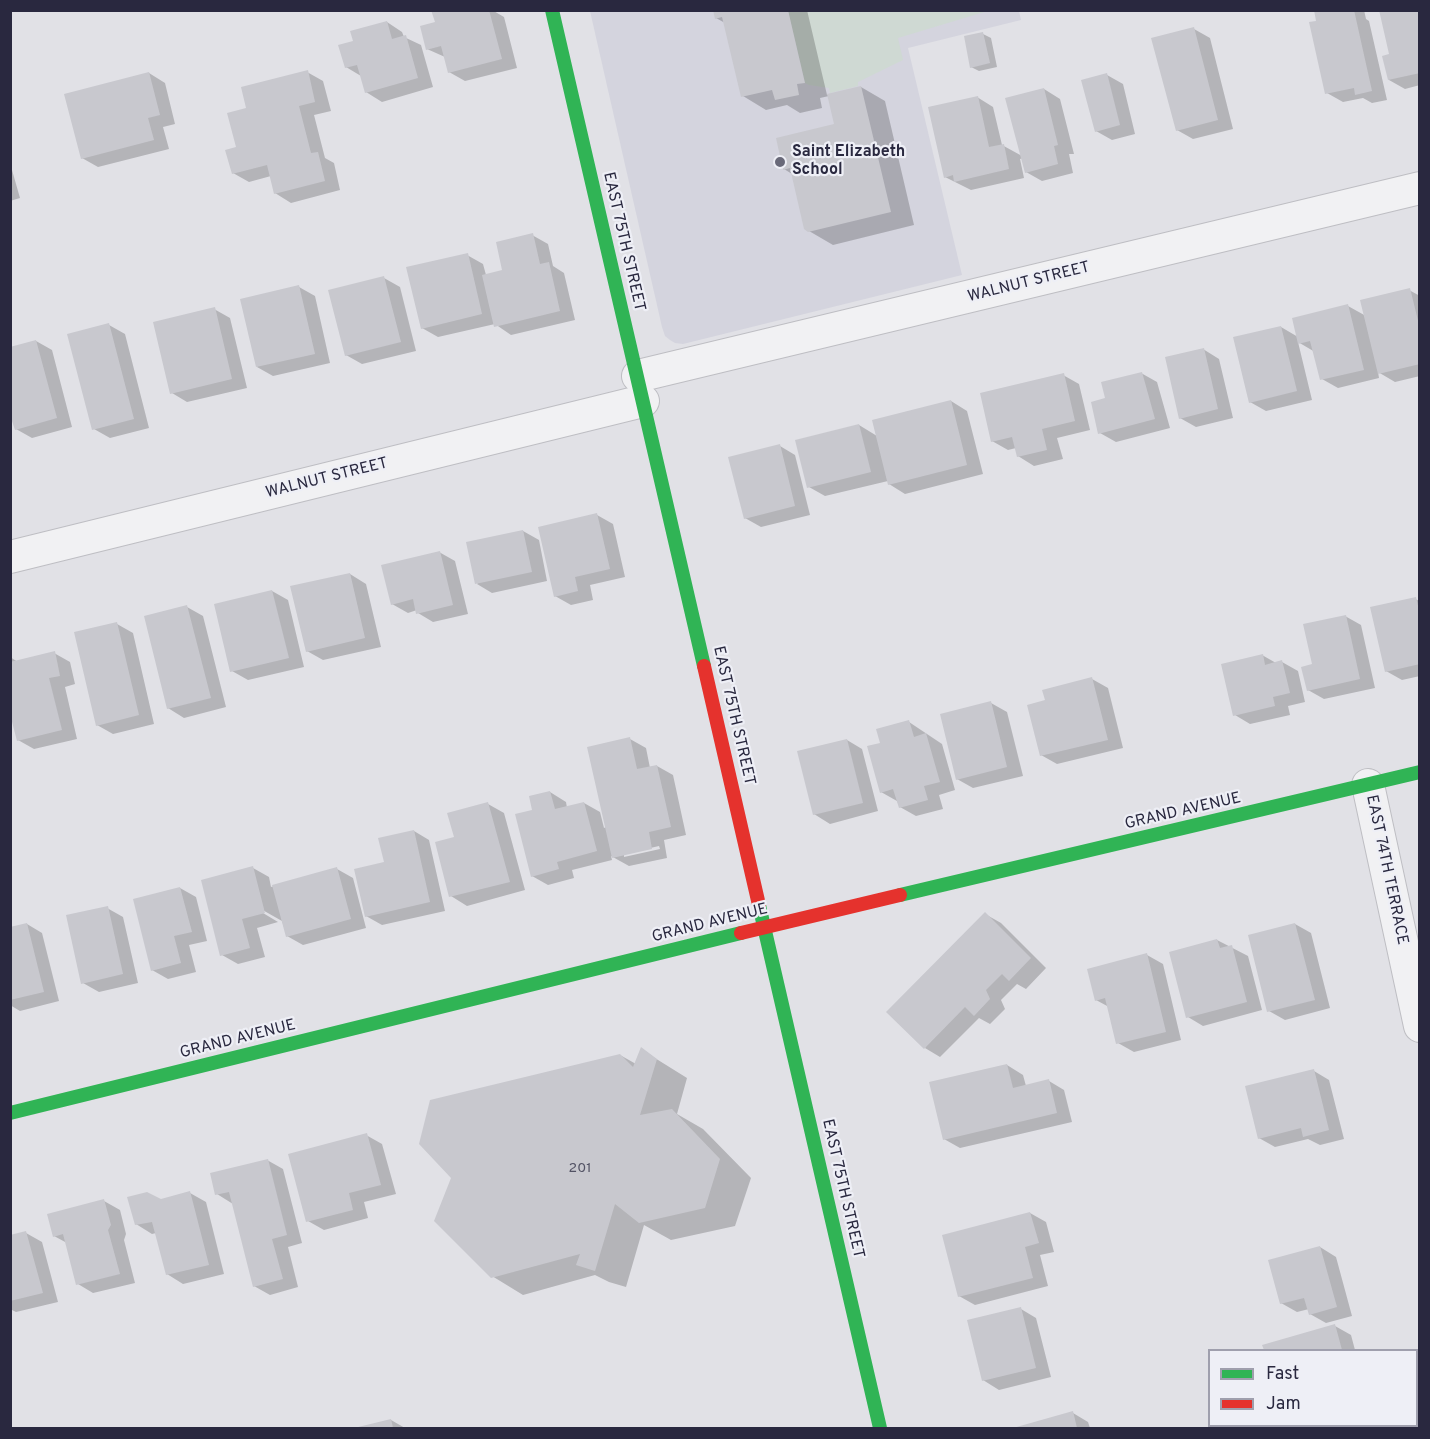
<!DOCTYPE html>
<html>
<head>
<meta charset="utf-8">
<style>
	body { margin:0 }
	#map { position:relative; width:1430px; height:1439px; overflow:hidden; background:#e1e1e6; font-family:Overpass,sans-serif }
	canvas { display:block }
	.frame { position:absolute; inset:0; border:12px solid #29283f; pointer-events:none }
	.legend { position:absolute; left:1208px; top:1349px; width:210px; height:78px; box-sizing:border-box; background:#eeeff6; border:2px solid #9f9fad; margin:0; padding:8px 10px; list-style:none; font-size:18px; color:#29283f }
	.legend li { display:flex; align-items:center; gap:12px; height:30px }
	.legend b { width:30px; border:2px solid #9f9fad }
</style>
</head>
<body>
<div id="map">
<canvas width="1430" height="1439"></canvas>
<div class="frame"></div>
<ul class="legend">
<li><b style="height:8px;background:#30b455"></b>Fast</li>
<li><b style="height:8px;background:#e5322d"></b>Jam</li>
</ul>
</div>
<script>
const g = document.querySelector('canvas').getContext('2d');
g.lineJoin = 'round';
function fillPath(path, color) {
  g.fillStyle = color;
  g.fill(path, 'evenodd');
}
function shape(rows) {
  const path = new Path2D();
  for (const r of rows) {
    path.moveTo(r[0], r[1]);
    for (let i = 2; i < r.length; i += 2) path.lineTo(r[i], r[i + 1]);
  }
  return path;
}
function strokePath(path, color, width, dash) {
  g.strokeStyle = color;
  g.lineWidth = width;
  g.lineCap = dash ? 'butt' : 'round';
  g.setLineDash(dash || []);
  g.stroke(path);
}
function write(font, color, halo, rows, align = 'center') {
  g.font = font + ' Overpass,sans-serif';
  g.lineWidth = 4.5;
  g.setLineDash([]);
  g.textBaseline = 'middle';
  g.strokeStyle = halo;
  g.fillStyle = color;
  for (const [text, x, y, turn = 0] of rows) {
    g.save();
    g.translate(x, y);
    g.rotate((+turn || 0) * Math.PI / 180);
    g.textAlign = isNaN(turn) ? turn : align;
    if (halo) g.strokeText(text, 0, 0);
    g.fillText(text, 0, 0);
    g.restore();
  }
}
fillPath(shape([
	[590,11,1019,11,1021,20,908,48,962,275,683,344,675,343,670,340,665,336,662,327]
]), '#d4d4de');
fillPath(shape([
	[991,10,898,38,903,60,858,82,858,86,830,93,829,88,809,85,805,83,788,11]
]), '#cfd9d3');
fillPath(shape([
	[492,10,504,17,517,68,465,81,449,72,445,57,427,49,436,23,433,11],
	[715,10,807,10,827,95,861,87,885,101,914,225,833,245,809,231,792,174,784,169,836,125,829,96,820,98,822,108,800,113,787,105,766,110,743,96,725,23,716,18],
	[1315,10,1364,10,1366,19,1369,21,1387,100,1372,103,1363,98,1343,102,1327,93],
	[1420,10,1420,85,1405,89,1389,80,1391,55],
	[387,22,402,32,404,37,421,45,433,87,382,102,366,92,361,76,346,67,355,42],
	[1194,29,1210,38,1233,129,1193,139,1177,130],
	[983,34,991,38,997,67,979,71,971,67],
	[307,72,323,81,331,111,314,115,325,158,334,163,340,190,291,203,275,193,271,176,249,182,233,173,237,148,248,109],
	[149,73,165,83,175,124,163,127,169,149,98,167,82,158],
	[1107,75,1123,84,1135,134,1112,140,1096,131],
	[1044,89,1060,99,1074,154,1069,154,1073,173,1042,181,1026,172,1023,158,1020,159,1024,178,971,190,945,177,977,97,993,107,1002,145,1022,156],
	[10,163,20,198,10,201],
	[532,235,548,244,553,266,564,273,575,320,511,335,495,324,438,337,422,328,467,255,483,264,486,275,504,271],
	[384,278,400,287,416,351,362,364,346,355],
	[299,287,315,296,330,363,273,376,257,367],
	[1409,290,1420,296,1420,376,1395,382,1378,372,1379,378,1338,388,1322,379,1315,352,1298,342,1312,400,1266,411,1250,402,1281,327,1298,337,1348,306,1366,316],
	[214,309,230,318,247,388,187,402,172,393],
	[109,325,125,334,149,428,110,438,94,429],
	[36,341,52,350,72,427,32,438,16,429],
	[1203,349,1219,359,1233,418,1196,427,1180,418],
	[1141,373,1157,382,1170,428,1116,442,1100,433],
	[1063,375,1079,384,1090,430,1057,438,1063,459,1034,466,1018,456,1016,448,1008,450,992,441],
	[951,401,967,411,983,474,905,494,889,484,888,481,825,496,809,487,859,425,877,436],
	[780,446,795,455,810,515,761,527,745,518],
	[597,515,613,524,625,577,590,585,593,600,571,605,555,596],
	[523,531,539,540,547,581,492,593,477,584],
	[439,552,455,561,468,614,433,622,418,613,417,610,408,613,392,604],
	[350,574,366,584,381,647,323,660,307,651],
	[272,591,288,600,304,667,248,680,232,671],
	[1415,599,1420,601,1420,676,1402,680,1386,671],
	[187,607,203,616,226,707,184,718,168,708],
	[1345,616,1361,625,1375,688,1324,699,1308,690,1314,666],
	[117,624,133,633,154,724,113,734,97,725],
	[54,653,70,662,75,684,65,687,77,739,34,749,18,740,10,708,10,657,18,662],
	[1262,655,1276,663,1282,662,1298,671,1305,702,1288,706,1290,715,1250,724,1235,715],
	[1092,679,1108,688,1123,748,1057,764,1041,755,1047,701],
	[991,703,1007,712,1023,776,973,788,957,779],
	[909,722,942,744,955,790,939,795,943,809,916,816,900,807,897,801,881,792,882,744],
	[630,739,646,748,650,768,657,766,673,775,686,835,664,840,667,858,629,866,611,856,612,860,572,870,574,878,548,885,532,876,534,811,550,792,566,802,567,808,584,803,600,812,604,828,606,827],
	[659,846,660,849,624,857,624,854],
	[847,740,862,749,878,811,830,824,814,814],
	[488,804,504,813,525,890,467,906,451,896],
	[414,831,429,840,445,911,382,925,366,916,385,863],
	[253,868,269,877,271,887,337,869,353,878,366,928,303,945,287,936,282,921,259,908,258,910,278,922,257,928,265,957,238,964,222,955],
	[180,888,196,897,207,941,189,945,196,972,168,979,152,970],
	[107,908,123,917,138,983,99,992,83,983],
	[985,914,1001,923,1046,968,1026,989,1017,984,1001,1000,1005,1009,990,1024,979,1018,940,1057,925,1048],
	[27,924,42,933,59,1001,20,1011,10,1005,10,928],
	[1295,924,1311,933,1330,1008,1285,1020,1269,1011],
	[1217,940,1248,956,1262,1010,1203,1026,1188,1017],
	[1147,955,1163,964,1181,1040,1134,1052,1118,1043,1109,1007,1096,1000],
	[642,1050,687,1078,677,1114,703,1129,751,1178,735,1226,671,1240,644,1225,626,1287,609,1282,595,1275,523,1295,492,1276,620,1055,636,1064],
	[1007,1065,1023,1075,1026,1086,1049,1081,1064,1090,1072,1122,960,1148,944,1139],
	[1314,1071,1329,1080,1344,1139,1320,1145,1308,1139,1275,1147,1259,1138],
	[366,1135,382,1144,396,1194,364,1202,368,1218,324,1230,308,1221],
	[267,1160,283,1169,302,1243,288,1247,298,1287,270,1295,254,1286,233,1204,217,1194],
	[190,1193,206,1202,224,1274,183,1284,167,1274,156,1233,152,1234,136,1224,161,1200],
	[104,1201,120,1210,126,1234,124,1240,135,1283,93,1293,78,1284,67,1243,54,1236],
	[1030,1213,1046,1222,1054,1252,1040,1255,1048,1286,975,1305,959,1296],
	[26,1233,42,1242,58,1302,16,1312,10,1309,10,1237],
	[1320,1247,1336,1257,1352,1316,1326,1323,1310,1314,1309,1309,1297,1312,1281,1303],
	[1021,1309,1036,1318,1051,1377,999,1390,983,1380],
	[1335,1326,1351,1335,1355,1350,1265,1350,1264,1346],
	[1073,1413,1088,1422,1090,1428,1016,1428],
	[391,1420,405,1428,357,1428],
	[1275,1426,1364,1426,1365,1428,1276,1428]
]), '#0003');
fillPath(shape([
	[431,10,489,10,502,59,448,73,441,46,426,50,420,26,435,22],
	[713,10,788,10,805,83,797,84,799,95,775,100,772,90,741,97,722,17,715,19],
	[1314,10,1354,10,1372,91,1355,95,1354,88,1325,94,1309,22,1316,21],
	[1379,10,1420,10,1420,73,1388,80,1382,56,1389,54],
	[387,21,392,39,406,35,418,78,365,93,357,65,345,68,338,45,353,41,350,31],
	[1194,27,1218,120,1176,131,1151,38],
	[983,32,990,63,970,68,964,36],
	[308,70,315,102,299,106,311,153,318,152,325,181,274,194,267,165,232,174,225,150,236,147,227,113,246,108,241,87],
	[149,72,160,115,148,118,154,140,81,159,64,94],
	[1107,73,1120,125,1095,132,1081,80],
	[861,86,891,212,808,232,804,229,790,168,783,170,776,138,834,124,827,94],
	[1044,88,1058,145,1054,146,1058,164,1025,173,1005,98],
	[978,96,989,147,1004,144,1009,169,954,182,953,175,944,178,928,107],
	[533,233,540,264,549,262,560,311,494,327,482,275,502,270,496,242],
	[468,253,482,314,421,329,406,267],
	[384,276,401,342,345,356,328,290],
	[299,285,315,354,256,367,240,299],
	[1410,288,1420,329,1420,364,1378,374,1360,300],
	[1348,304,1364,370,1320,380,1310,341,1298,344,1292,318],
	[215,307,232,379,170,394,153,322],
	[109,323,134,419,92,430,67,334],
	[1281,326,1297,391,1249,403,1233,337],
	[36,340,57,418,15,430,10,415,10,347],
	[1204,348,1218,409,1179,419,1165,357],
	[1142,372,1155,419,1098,434,1091,402,1105,398,1101,382],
	[1064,373,1075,421,1042,429,1047,450,1017,457,1012,437,991,442,980,393],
	[951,400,967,465,888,485,872,420],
	[859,424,871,472,807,488,795,440],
	[780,444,795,506,744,519,728,457],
	[597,513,610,569,575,577,578,591,554,597,538,527],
	[523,530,532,572,475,584,466,542],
	[440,551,453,605,416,614,413,599,391,605,381,565],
	[350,573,365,638,306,652,290,586],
	[272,590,289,658,230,672,214,604],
	[1416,597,1420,615,1420,664,1385,672,1370,607],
	[187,605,211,698,167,709,144,616],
	[1346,615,1360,679,1307,691,1301,667,1312,664,1303,624],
	[117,622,139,715,96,726,74,632],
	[55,651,60,676,49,678,62,730,17,741,10,714,10,662],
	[1263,654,1265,665,1282,660,1290,693,1273,697,1275,706,1233,716,1221,664],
	[1092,677,1108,740,1040,756,1027,705,1045,700,1042,690],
	[991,701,1007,767,956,780,940,714],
	[909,720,914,737,926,733,940,782,924,786,928,800,899,808,893,789,880,793,867,746,880,743,876,729],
	[630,737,637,769,657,765,671,827,649,832,652,849,612,858,587,747],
	[847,739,863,803,813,815,797,751],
	[550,791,555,809,584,802,597,851,557,862,559,869,531,877,515,814,532,810,529,796],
	[488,802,510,882,449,897,435,842,454,837,447,813],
	[414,830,430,902,365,917,354,869,384,862,378,838],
	[253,866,265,913,242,919,250,948,220,956,201,880],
	[337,867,351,919,286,937,272,885],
	[180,887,192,932,174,936,181,963,151,971,133,899],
	[108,906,123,974,81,984,66,915],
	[985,912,1031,958,1009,981,1002,974,986,990,990,999,974,1016,965,1007,924,1049,886,1012],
	[27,923,44,992,10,1000,10,927],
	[1295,923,1315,1000,1267,1012,1248,935],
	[1217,939,1220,948,1232,945,1247,1002,1186,1018,1169,952],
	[1147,953,1166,1032,1116,1044,1105,998,1095,1001,1087,969],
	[641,1047,657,1059,640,1115,672,1109,720,1159,705,1208,639,1223,615,1204,595,1271,576,1265,580,1254,491,1278,434,1221,451,1178,419,1144,430,1100,620,1054,633,1067],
	[1007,1064,1013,1088,1049,1079,1057,1113,943,1140,929,1082],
	[1314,1069,1329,1130,1303,1137,1301,1128,1258,1139,1245,1086],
	[367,1133,381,1185,349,1193,353,1210,306,1222,288,1154],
	[268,1159,287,1235,272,1239,283,1279,253,1287,229,1192,215,1195,210,1173],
	[190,1191,209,1265,166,1275,152,1222,135,1225,127,1197,147,1192,161,1199],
	[104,1199,111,1225,108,1230,120,1274,76,1285,63,1234,53,1237,47,1214],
	[1030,1212,1039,1243,1025,1247,1033,1278,958,1297,942,1235],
	[26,1231,43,1293,10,1301,10,1235],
	[1320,1246,1337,1307,1309,1315,1304,1298,1280,1304,1268,1260],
	[1021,1307,1036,1368,982,1381,967,1320],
	[1335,1324,1342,1350,1264,1350,1262,1345],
	[1073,1411,1077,1428,1013,1428],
	[391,1419,393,1428,354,1428],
	[1274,1426,1351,1426,1352,1428,1275,1428]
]), '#c8c8ce');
const street = shape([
	[638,376,1420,188],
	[10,557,643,401],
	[1368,785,1420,1026]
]);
strokePath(street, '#bebec3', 34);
strokePath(street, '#f1f1f3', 32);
strokePath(shape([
	[552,10,704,666],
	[900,895,1420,772],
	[759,905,880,1428],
	[10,1113,741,933]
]), '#30b455', 14);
strokePath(shape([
	[704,666,759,905],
	[741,933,900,895]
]), '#e5322d', 14);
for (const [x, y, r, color] of [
	[780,162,6,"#696979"]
]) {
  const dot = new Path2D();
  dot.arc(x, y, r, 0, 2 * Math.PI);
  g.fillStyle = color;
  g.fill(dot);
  strokePath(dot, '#eeeff6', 2);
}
write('14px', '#525264', null, [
	["201",580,1169]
]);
write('bold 16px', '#29283f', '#eeeff6', [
	["Saint Elizabeth",792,153],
	["School",792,171]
], 'left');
write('16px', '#29283f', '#eeeff6', [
	["EAST 75TH STREET",623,242,77],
	["WALNUT STREET",1029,283,-14],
	["WALNUT STREET",327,479,-14],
	["EAST 75TH STREET",733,716,77],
	["GRAND AVENUE",1183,812,-13],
	["EAST 74TH TERRACE",1386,870,78],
	["GRAND AVENUE",710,924,-14],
	["GRAND AVENUE",238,1040,-14],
	["EAST 75TH STREET",842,1189,77]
]);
</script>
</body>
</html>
